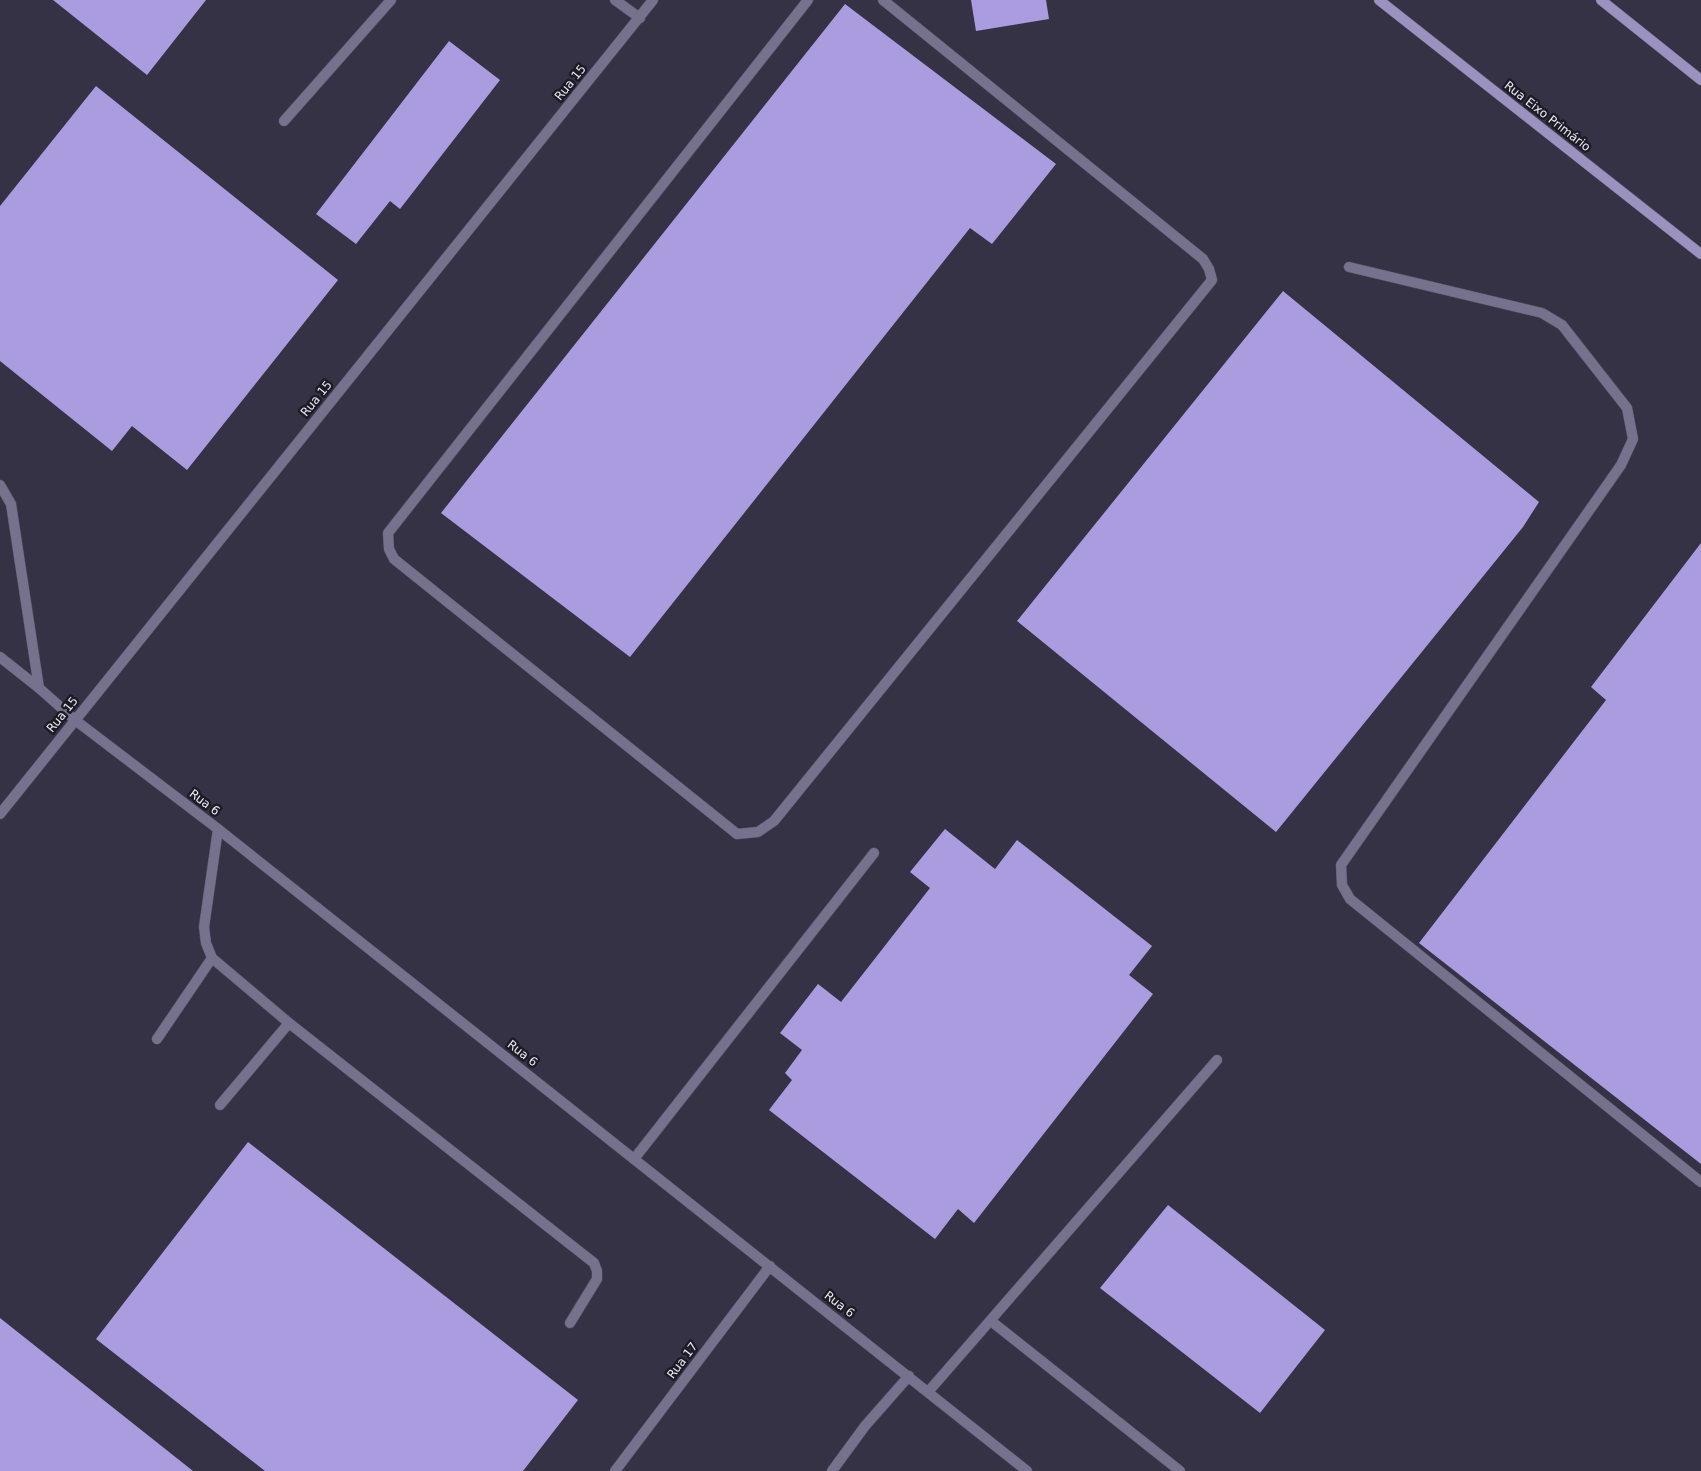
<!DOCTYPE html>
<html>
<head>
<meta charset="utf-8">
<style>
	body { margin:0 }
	canvas { display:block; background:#363246 }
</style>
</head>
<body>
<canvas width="1701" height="1471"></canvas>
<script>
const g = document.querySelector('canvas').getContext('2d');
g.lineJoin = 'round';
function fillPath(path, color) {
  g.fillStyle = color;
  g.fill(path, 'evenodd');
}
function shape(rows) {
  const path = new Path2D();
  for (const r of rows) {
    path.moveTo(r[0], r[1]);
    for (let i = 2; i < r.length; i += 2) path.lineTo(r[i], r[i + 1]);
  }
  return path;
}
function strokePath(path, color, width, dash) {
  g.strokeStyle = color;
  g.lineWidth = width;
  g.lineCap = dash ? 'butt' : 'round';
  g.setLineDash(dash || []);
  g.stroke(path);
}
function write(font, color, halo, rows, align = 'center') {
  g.font = font + ' "DejaVu Sans",sans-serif';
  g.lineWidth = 5;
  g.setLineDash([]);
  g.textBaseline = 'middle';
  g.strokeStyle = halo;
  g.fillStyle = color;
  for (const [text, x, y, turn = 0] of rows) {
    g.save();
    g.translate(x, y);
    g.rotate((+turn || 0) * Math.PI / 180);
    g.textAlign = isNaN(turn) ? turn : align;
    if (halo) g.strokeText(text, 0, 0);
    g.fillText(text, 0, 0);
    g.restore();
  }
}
fillPath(shape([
	[53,0,206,0,147,75],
	[971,0,1046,0,1049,19,976,31],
	[845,4,1056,164,992,244,970,228,630,657,441,513],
	[449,41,500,80,400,209,390,201,356,244,316,214],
	[96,86,338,280,187,470,132,426,112,451,0,361,0,206],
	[1283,291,1539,502,1523,527,1276,832,1017,621],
	[1701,543,1701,1164,1419,943,1606,700,1591,687],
	[945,829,995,869,1017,840,1152,946,1129,975,1153,994,974,1223,958,1209,935,1239,769,1110,792,1080,785,1073,802,1050,780,1033,818,984,841,1002,930,888,910,872],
	[248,1142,578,1400,523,1471,265,1471,96,1339],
	[1168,1205,1325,1330,1260,1413,1100,1288],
	[0,1318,193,1471,0,1471]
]), '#aa9cdf');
const lane = shape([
	[615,0,640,18],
	[808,0,388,533,389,549,394,559,737,834,758,832,774,821,1212,280,1209,269,1203,259,883,0],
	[284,121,391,0],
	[1349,267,1542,313,1562,325,1627,408,1633,439,1621,465,1341,865,1342,885,1350,899,1701,1182],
	[0,485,11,504,39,688],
	[218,829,204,927,206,943,212,958,289,1023,594,1263,597,1271,597,1279,570,1323],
	[157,1039,212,958],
	[220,1105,289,1023],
	[634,1159,874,853],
	[991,1321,1180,1471],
	[928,1392,1217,1060],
	[832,1471,865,1426,909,1376]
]);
const street = shape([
	[0,657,39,688,75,720,218,829,1027,1471],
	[0,814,653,0],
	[615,1471,770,1266]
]);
const secondary = shape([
	[1379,0,1701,254],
	[1601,0,1701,80]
]);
strokePath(lane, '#534f62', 11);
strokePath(street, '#534f62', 11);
strokePath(secondary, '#534f62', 11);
strokePath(lane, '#76718d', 10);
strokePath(street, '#76718d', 10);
strokePath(secondary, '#9b92bf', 10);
write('12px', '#eae8f5', '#1d1b24', [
	["Rua 15",571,83,-51],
	["Rua Eixo Primário",1547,117,38],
	["Rua 15",317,399,-51],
	["Rua 15",63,715,-51],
	["Rua 6",204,803,37],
	["Rua 6",522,1054,38],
	["Rua 6",839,1305,38],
	["Rua 17",683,1361,-53]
]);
</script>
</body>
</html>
